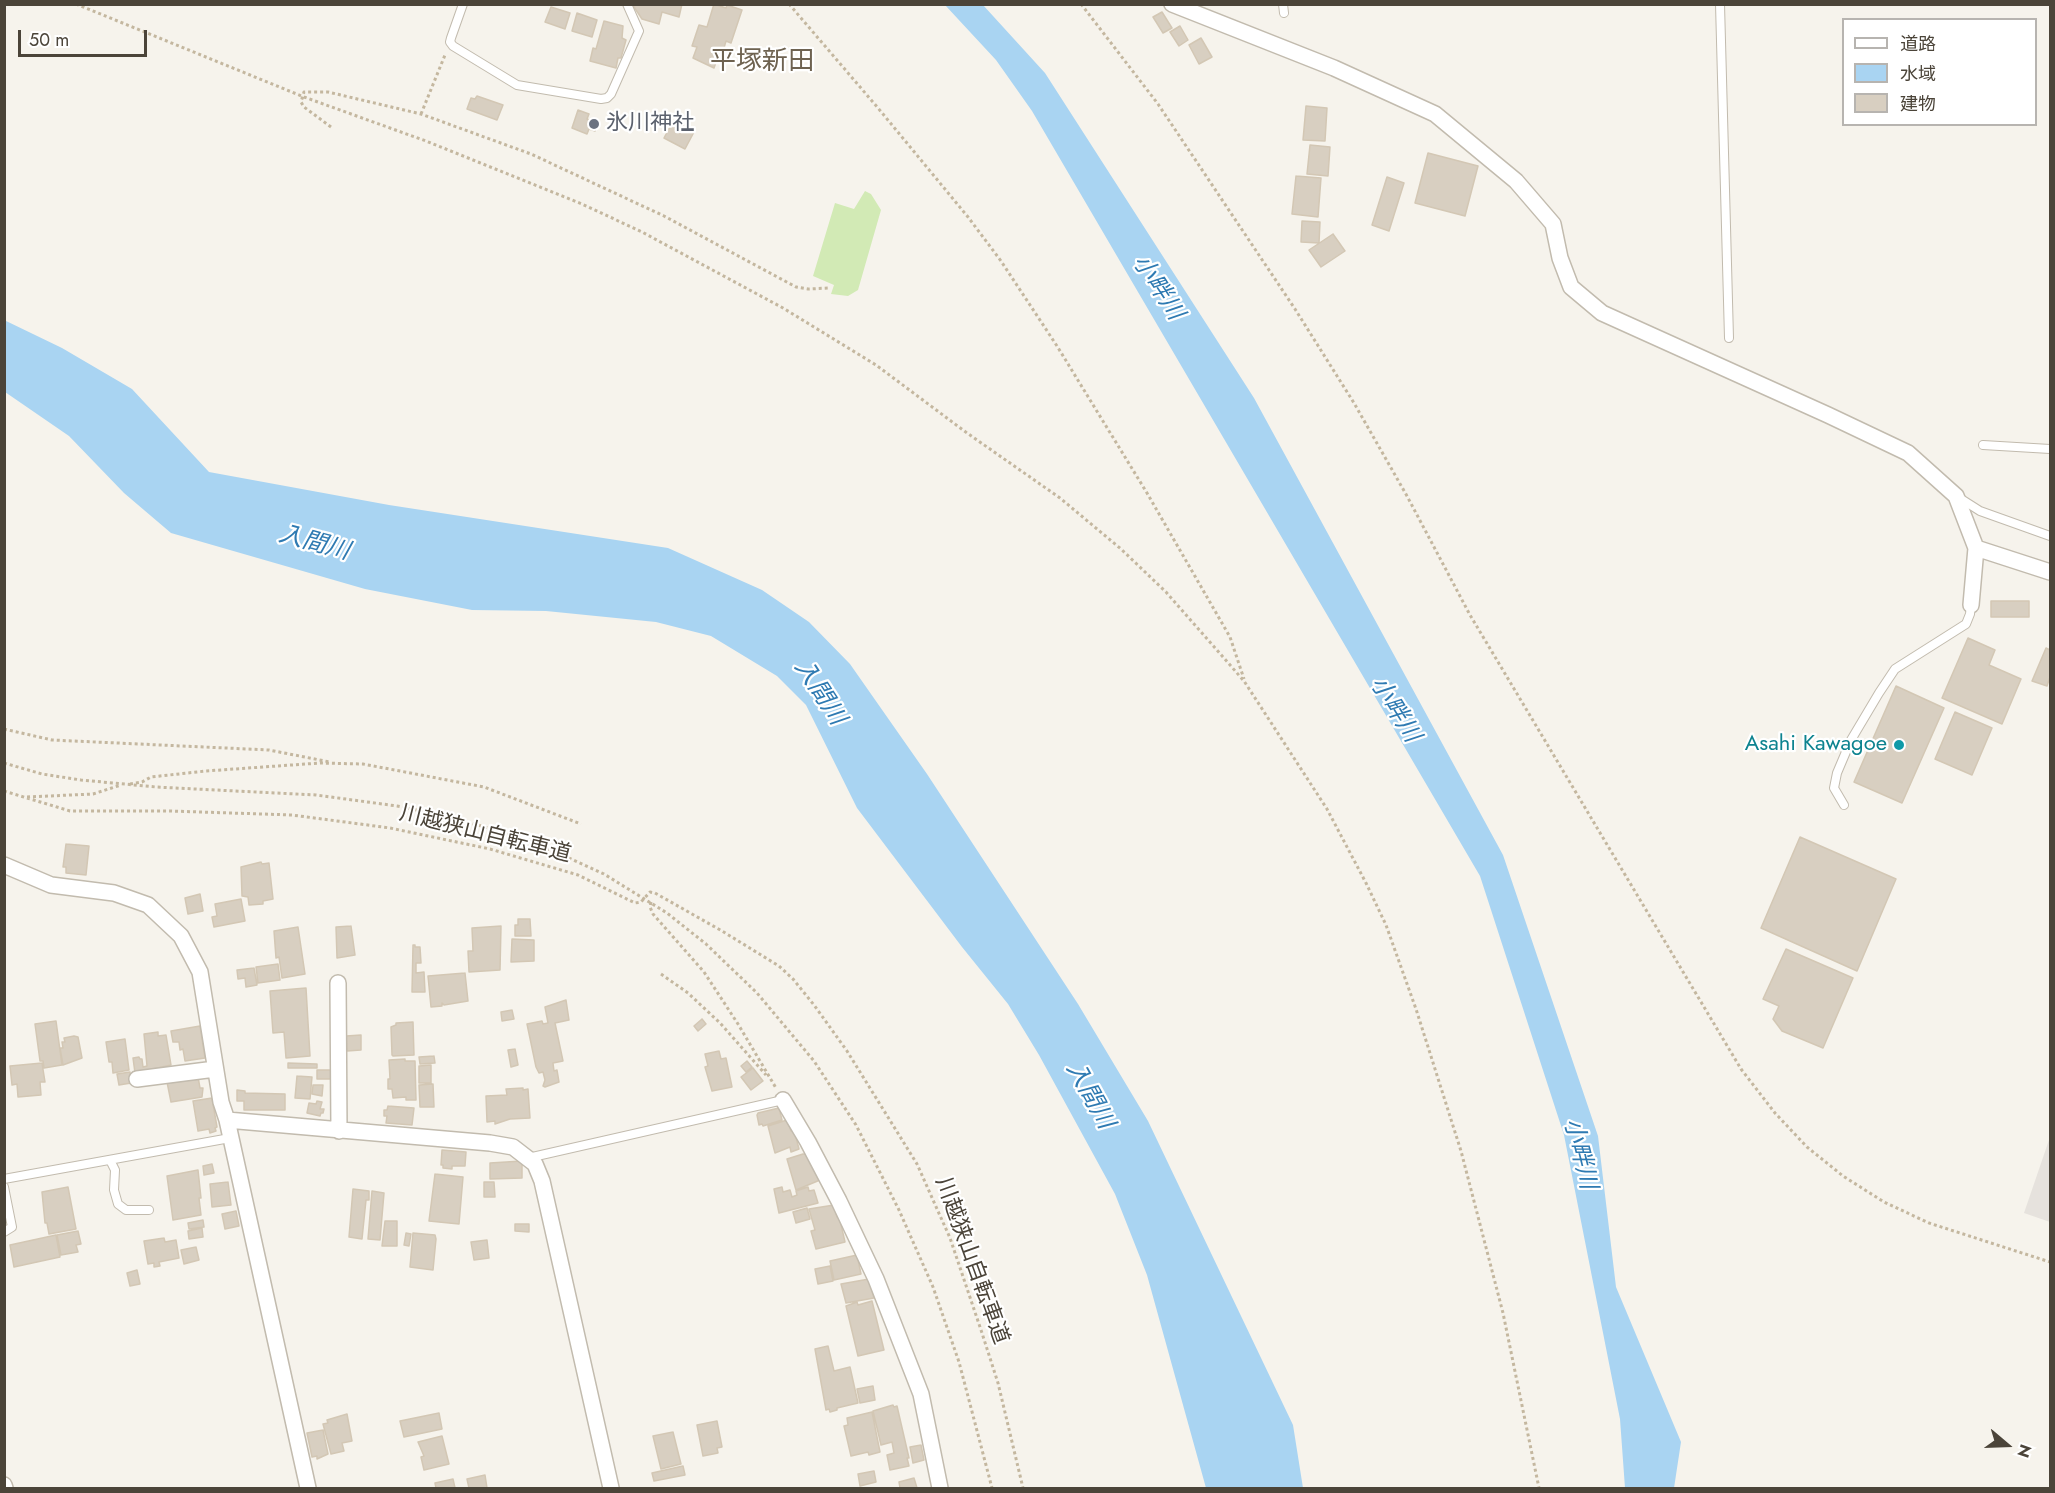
<!DOCTYPE html>
<html>
<head>
<meta charset="utf-8">
<style>
	body { margin:0 }
	#map { position:relative; width:2055px; height:1493px; overflow:hidden; background:#f6f3ec; font-family:Jost,"Noto Sans JP",sans-serif }
	canvas { display:block }
	.frame { position:absolute; inset:0; border:6px solid #4b4439; pointer-events:none }
	.legend { position:absolute; left:1842px; top:18px; width:195px; height:108px; box-sizing:border-box; background:#fff; border:2px solid #b7b4b0; margin:0; padding:8px 10px; list-style:none; font-size:18px; color:#4b4439 }
	.legend li { display:flex; align-items:center; gap:12px; height:30px }
	.legend b { width:30px; border:2px solid #b7b4b0 }
	.north { position:absolute; left:1977px; top:1415px; width:60px; height:60px; -webkit-text-stroke:4px #fff; paint-order:stroke; rotate:109deg; font-size:16px; font-weight:700; line-height:24px; text-align:center; color:#4b4439 }
	.north::after { content:''; display:block; margin:auto; width:21px; height:27px; background:#4b4439; clip-path:polygon(50% 0,100% 100%,50% 72%,0 100%) }
	.scale { position:absolute; left:18px; top:30px; width:129px; height:27px; box-sizing:border-box; border:3px solid #4b4439; border-top:0; padding-left:8px; font-size:18px; line-height:21px; white-space:nowrap; color:#4b4439; -webkit-text-stroke:4px #fff; paint-order:stroke }
</style>
</head>
<body>
<div id="map">
<canvas width="2055" height="1493"></canvas>
<div class="frame"></div>
<ul class="legend">
<li><b style="height:8px;background:#fff"></b>道路</li>
<li><b style="height:16px;background:#a9d4f2"></b>水域</li>
<li><b style="height:16px;background:#d8cfc1"></b>建物</li>
</ul>
<div class="north">N</div>
<div class="scale">50 m</div>
</div>
<script>
const g = document.querySelector('canvas').getContext('2d');
g.lineJoin = 'round';
function fillPath(path, color) {
  g.fillStyle = color;
  g.fill(path, 'evenodd');
}
function shape(rows) {
  const path = new Path2D();
  for (const r of rows) {
    path.moveTo(r[0], r[1]);
    for (let i = 2; i < r.length; i += 2) path.lineTo(r[i], r[i + 1]);
  }
  return path;
}
function strokePath(path, color, width, dash) {
  g.strokeStyle = color;
  g.lineWidth = width;
  g.lineCap = dash ? 'butt' : 'round';
  g.setLineDash(dash || []);
  g.stroke(path);
}
function write(font, color, halo, rows, align = 'center') {
  g.font = font + ' Jost,"Noto Sans JP",sans-serif';
  g.lineWidth = 4.5;
  g.setLineDash([]);
  g.textBaseline = 'middle';
  g.strokeStyle = halo;
  g.fillStyle = color;
  for (const [text, x, y, turn = 0] of rows) {
    g.save();
    g.translate(x, y);
    g.rotate((+turn || 0) * Math.PI / 180);
    g.textAlign = isNaN(turn) ? turn : align;
    if (halo) g.strokeText(text, 0, 0);
    g.fillText(text, 0, 0);
    g.restore();
  }
}
fillPath(shape([
	[2050,1137,2050,1222,2024,1213]
]), '#e6e2dd');
fillPath(shape([
	[865,191,871,194,881,210,858,290,848,296,831,294,834,285,813,276,835,203,854,209]
]), '#d2eab5');
fillPath(shape([
	[945,5,983,5,1045,73,1254,398,1503,855,1598,1136,1616,1287,1681,1442,1674,1488,1625,1488,1620,1419,1564,1135,1480,876,1032,111,996,60],
	[4,320,62,348,132,389,209,472,389,505,668,548,762,590,809,622,850,664,927,774,1078,1004,1148,1121,1293,1425,1303,1488,1206,1488,1147,1275,1115,1194,1039,1055,1008,1004,962,947,857,808,806,705,777,676,711,636,656,622,546,611,472,610,365,589,171,533,124,493,69,436,5,392]
]), '#a9d4f2');
const building = shape([
	[632,4,682,4,679,17,662,12,659,24,642,19,632,4],
	[714,4,726,8,727,5,742,10,731,43,726,41,724,48,721,48,714,68,693,58,697,47,692,46,699,25,707,27,714,4],
	[551,7,570,13,565,29,545,22,551,7],
	[1162,12,1172,28,1163,33,1153,17,1162,12],
	[577,13,597,20,592,37,572,31,577,13],
	[604,21,623,26,622,38,626,40,621,58,618,58,616,68,590,61,593,48,596,49,604,21],
	[1180,26,1188,40,1179,46,1170,32,1180,26],
	[1201,38,1212,57,1199,64,1189,45,1201,38],
	[477,96,503,105,497,120,467,109,471,98,475,99,477,96],
	[1306,106,1327,108,1325,141,1303,140,1306,106],
	[578,110,589,114,587,119,598,123,595,131,589,129,587,134,572,128,578,110],
	[673,121,694,132,685,149,664,138,673,121],
	[1310,145,1330,147,1328,176,1307,174,1310,145],
	[1428,153,1478,166,1465,216,1415,203,1428,153],
	[1296,176,1321,178,1318,217,1292,214,1296,176],
	[1387,177,1404,183,1389,231,1372,225,1387,177],
	[1302,221,1320,222,1319,243,1301,242,1302,221],
	[1333,234,1345,251,1321,267,1309,250,1333,234],
	[1991,601,2029,601,2029,617,1991,617,1991,601],
	[1968,638,1995,650,1989,665,2021,679,2002,724,1942,698,1968,638],
	[2046,648,2050,650,2050,677,2047,686,2032,681,2046,648],
	[1896,686,1944,708,1902,803,1854,782,1896,686],
	[1955,712,1992,728,1972,775,1935,759,1955,712],
	[1800,837,1896,879,1857,971,1761,928,1800,837],
	[66,844,89,846,86,875,66,873,66,867,63,867,66,844],
	[261,862,262,864,269,863,273,899,263,901,263,904,249,905,248,897,242,896,241,867,261,862],
	[200,894,203,911,188,914,185,898,200,894],
	[241,899,245,921,214,927,212,917,217,916,215,904,241,899],
	[518,919,530,919,531,936,515,936,515,925,518,925,518,919],
	[351,926,355,955,337,958,336,927,351,926],
	[501,926,500,970,469,972,468,951,473,951,472,928,501,926],
	[298,927,305,974,282,978,279,957,276,958,274,931,298,927],
	[512,939,534,940,534,961,511,962,512,939],
	[413,945,415,945,415,947,420,947,421,963,416,963,416,973,424,972,425,992,412,992,413,945],
	[1786,949,1853,978,1823,1048,1782,1031,1773,1019,1779,1006,1763,999,1786,949],
	[278,964,280,980,258,983,256,967,278,964],
	[254,968,257,985,246,987,245,978,238,979,237,970,254,968],
	[465,973,468,1001,444,1005,442,1003,442,1006,431,1007,428,976,465,973],
	[306,988,310,1056,286,1058,284,1032,273,1033,270,991,306,988],
	[566,1000,569,1020,555,1023,563,1061,553,1063,554,1071,557,1070,559,1082,545,1087,543,1086,545,1080,543,1072,539,1073,536,1067,527,1024,542,1021,543,1024,548,1023,545,1007,566,1000],
	[512,1010,514,1019,502,1021,501,1012,512,1010],
	[702,1019,706,1024,698,1031,694,1026,702,1019],
	[56,1021,62,1065,44,1068,43,1061,40,1061,35,1024,56,1021],
	[413,1022,414,1055,393,1056,392,1055,391,1027,396,1025,396,1023,413,1022],
	[200,1026,205,1058,185,1061,183,1049,180,1050,179,1042,173,1042,171,1031,200,1026],
	[158,1032,158,1036,166,1035,171,1065,135,1073,133,1058,139,1057,140,1059,142,1059,143,1067,147,1066,144,1034,158,1032],
	[361,1035,361,1050,347,1051,346,1036,361,1035],
	[74,1036,78,1037,82,1058,63,1065,60,1048,63,1048,62,1042,65,1042,64,1038,74,1036],
	[125,1039,129,1070,113,1073,112,1062,109,1062,106,1042,125,1039],
	[515,1049,518,1065,511,1067,508,1050,515,1049],
	[719,1051,721,1059,726,1058,732,1087,712,1091,705,1067,708,1066,705,1054,719,1051],
	[434,1056,435,1063,420,1064,419,1057,434,1056],
	[405,1059,405,1061,415,1061,416,1100,406,1100,406,1097,393,1098,392,1089,388,1089,388,1079,390,1079,389,1060,405,1059],
	[747,1061,752,1067,746,1072,741,1066,747,1061],
	[42,1063,45,1082,40,1082,41,1095,18,1097,17,1084,12,1085,10,1066,42,1063],
	[288,1063,317,1064,317,1068,288,1068,288,1063],
	[431,1065,431,1083,419,1083,419,1066,431,1065],
	[753,1068,763,1081,751,1090,741,1077,753,1068],
	[317,1070,333,1070,333,1079,317,1079,317,1070],
	[130,1072,131,1083,119,1085,117,1074,130,1072],
	[297,1076,312,1077,310,1099,295,1098,297,1076],
	[198,1077,200,1088,203,1088,202,1097,171,1102,167,1082,198,1077],
	[433,1084,434,1107,420,1107,419,1085,433,1084],
	[313,1085,323,1085,322,1096,312,1094,313,1085],
	[523,1088,523,1090,528,1089,530,1118,510,1119,495,1124,495,1121,487,1122,486,1096,507,1095,506,1089,523,1088],
	[237,1090,245,1091,245,1093,285,1094,285,1110,244,1110,244,1101,237,1101,237,1090],
	[212,1098,217,1127,215,1128,216,1131,210,1133,209,1129,198,1131,193,1101,212,1098],
	[317,1101,322,1102,320,1109,324,1109,323,1113,321,1113,320,1116,307,1113,309,1103,316,1104,317,1101],
	[388,1106,414,1108,412,1125,386,1123,387,1116,384,1116,384,1110,387,1110,388,1106],
	[779,1108,782,1120,763,1126,762,1124,759,1125,757,1115,758,1113,779,1108],
	[787,1120,791,1131,794,1130,799,1149,791,1152,790,1147,775,1153,768,1126,787,1120],
	[442,1150,466,1152,465,1166,452,1166,452,1169,443,1168,443,1165,441,1165,442,1150],
	[803,1154,809,1154,820,1180,796,1190,787,1159,803,1154],
	[522,1161,522,1178,490,1179,490,1163,522,1161],
	[212,1164,214,1173,204,1175,203,1166,212,1164],
	[198,1170,201,1198,199,1198,201,1215,173,1220,167,1176,198,1170],
	[435,1174,463,1177,459,1224,429,1221,435,1174],
	[228,1182,231,1205,212,1207,210,1184,228,1182],
	[484,1182,494,1182,495,1197,484,1197,484,1182],
	[68,1187,76,1229,49,1234,47,1223,45,1223,42,1192,68,1187],
	[782,1187,783,1192,790,1190,792,1197,797,1195,796,1191,808,1187,809,1191,814,1190,818,1203,779,1213,774,1189,782,1187],
	[353,1189,369,1191,369,1200,366,1200,362,1239,349,1237,353,1189],
	[372,1191,384,1193,380,1240,368,1239,372,1191],
	[834,1205,837,1217,839,1216,845,1242,816,1249,811,1231,815,1230,809,1209,834,1205],
	[807,1208,810,1219,796,1223,793,1212,807,1208],
	[236,1211,239,1226,225,1229,222,1214,236,1211],
	[203,1220,204,1227,189,1229,188,1223,203,1220],
	[385,1221,397,1221,397,1246,382,1246,385,1221],
	[515,1224,529,1224,529,1232,515,1231,515,1224],
	[202,1228,203,1237,189,1239,188,1231,202,1228],
	[78,1231,81,1244,76,1245,78,1252,61,1255,57,1235,78,1231],
	[406,1233,411,1234,409,1246,404,1245,406,1233],
	[413,1233,435,1235,436,1239,433,1270,410,1267,413,1233],
	[56,1235,60,1257,14,1267,10,1245,56,1235],
	[164,1238,165,1242,176,1240,179,1258,159,1262,160,1266,154,1267,154,1263,148,1264,144,1241,164,1238],
	[487,1240,489,1258,474,1260,471,1242,487,1240],
	[196,1247,199,1260,184,1264,181,1250,196,1247],
	[857,1255,861,1274,834,1280,830,1261,857,1255],
	[830,1266,833,1281,818,1284,815,1269,830,1266],
	[137,1270,140,1284,130,1286,127,1273,137,1270],
	[869,1279,874,1298,846,1303,841,1284,869,1279],
	[872,1301,884,1350,858,1356,846,1306,857,1302,858,1305,872,1301],
	[828,1346,834,1371,850,1367,858,1403,837,1408,837,1410,830,1412,829,1409,826,1410,815,1349,828,1346],
	[873,1386,875,1400,860,1403,857,1389,873,1386],
	[893,1405,894,1407,897,1406,909,1458,907,1458,909,1466,890,1470,887,1455,894,1453,892,1442,881,1445,873,1411,893,1405],
	[872,1412,880,1452,869,1455,868,1452,851,1456,844,1426,848,1425,847,1418,872,1412],
	[439,1413,442,1429,404,1437,400,1421,439,1413],
	[347,1414,352,1441,342,1443,344,1451,331,1454,323,1424,328,1423,327,1420,347,1414],
	[717,1421,722,1447,717,1448,718,1453,703,1456,697,1425,717,1421],
	[323,1430,328,1454,317,1459,317,1456,312,1457,307,1433,323,1430],
	[673,1432,681,1464,661,1469,653,1436,673,1432],
	[442,1436,449,1464,424,1470,421,1457,424,1456,418,1442,442,1436],
	[921,1445,924,1460,913,1463,910,1447,921,1445],
	[683,1466,685,1475,654,1481,652,1473,683,1466],
	[874,1471,876,1482,860,1486,858,1474,874,1471],
	[485,1475,487,1488,469,1488,467,1479,485,1475],
	[914,1478,917,1488,900,1488,899,1482,914,1478],
	[453,1479,455,1488,436,1488,435,1483,453,1479]
]);
fillPath(building, '#d8cfc1');
strokePath(building, '#d3c7b4', 1.5);
const service = shape([
	[463,4,451,38,450,42,453,46,517,85,601,99,607,98,611,94,639,31,627,4],
	[1283,4,1284,13],
	[1720,4,1729,338],
	[1983,445,2050,449],
	[1958,497,1980,511,2050,536],
	[1844,805,1834,788,1837,773,1851,740,1879,693,1895,669,1966,624,1970,614,1971,605],
	[528,1158,783,1100],
	[110,1160,115,1170,114,1190,118,1204,126,1210,149,1210],
	[4,1179,230,1138],
	[4,1187,12,1227,4,1232]
]);
const minor = shape([
	[1172,4,1334,68,1435,114,1516,181,1553,224,1560,258,1571,287,1602,313,1828,415,1908,453,1956,496,1976,548,1971,605],
	[1976,548,2050,572],
	[4,865,51,885,114,893,148,905,181,936,200,972,221,1102,227,1120,308,1488],
	[338,983,339,1131],
	[137,1079,215,1069],
	[783,1100,808,1142,839,1201,876,1279,921,1394,940,1488],
	[227,1120,490,1143,513,1147,535,1164,542,1181,611,1488],
	[4,1485,5,1488]
]);
strokePath(service, '#c2bbae', 10);
strokePath(minor, '#c2bbae', 18);
strokePath(shape([
	[76,4,304,97,426,141,582,204,642,232,783,308,876,365,967,433,1060,498,1121,549,1166,592,1244,681,1327,809,1366,883,1386,925,1416,1009,1461,1151,1503,1313,1539,1488],
	[789,4,878,108,968,217,1001,261,1057,346,1147,493,1230,637,1244,679],
	[1081,4,1158,104,1295,309,1354,403,1407,496,1470,615,1741,1069,1775,1113,1807,1147,1843,1176,1884,1202,1929,1223,2050,1262],
	[421,114,445,55],
	[331,127,304,107,301,102,304,92,328,92,421,114,531,154,664,216,796,287,808,289,829,288],
	[4,729,52,740,269,750,330,762],
	[4,763,42,774,81,780,156,787,316,795,397,806,431,813,485,827,531,842,567,857,604,874,667,913,706,944,757,993,814,1061,856,1125,899,1210,933,1287,959,1362,992,1488],
	[130,784,142,782,151,777,206,771,320,763,363,764,484,787,581,824],
	[4,791,70,811,170,811,292,815,390,828,490,849,578,875,635,903,641,902,650,892,655,893,722,931,779,966,793,979,814,1005,847,1051,917,1164,950,1238,981,1330,998,1383,1023,1488],
	[27,797,93,794,121,785],
	[651,902,650,907,653,914,704,972,738,1024,776,1088],
	[661,974,688,993,720,1023,766,1075]
]), '#c4b79f', 3, [3, 3]);
strokePath(service, '#fff', 8);
strokePath(minor, '#fff', 15);
for (const [x, y, r, color] of [
	[594,124,6,"#6b7280"],
	[1899,745,6,"#0f9aa8"]
]) {
  const dot = new Path2D();
  dot.arc(x, y, r, 0, 2 * Math.PI);
  g.fillStyle = color;
  g.fill(dot);
  strokePath(dot, '#fff', 2);
}
write('22px', '#5b616d', '#fff', [
	["氷川神社",606,124]
], 'left');
write('22px', '#0d838f', '#fff', [
	["Asahi Kawagoe",1887,745]
], 'right');
write('22px', '#4b4439', '#fff', [
	["川越狭山自転車道",485,835,14],
	["川越狭山自転車道",971,1261,70]
]);
write('italic 24px', '#2e7ab2', '#fff', [
	["小畔川",1157,288,57],
	["入間川",314,544,15],
	["入間川",819,693,57],
	["小畔川",1394,710,58],
	["入間川",1089,1096,61],
	["小畔川",1579,1154,76]
]);
write('26px', '#6e6250', '#fff', [
	["平塚新田",762,63]
]);
</script>
</body>
</html>
